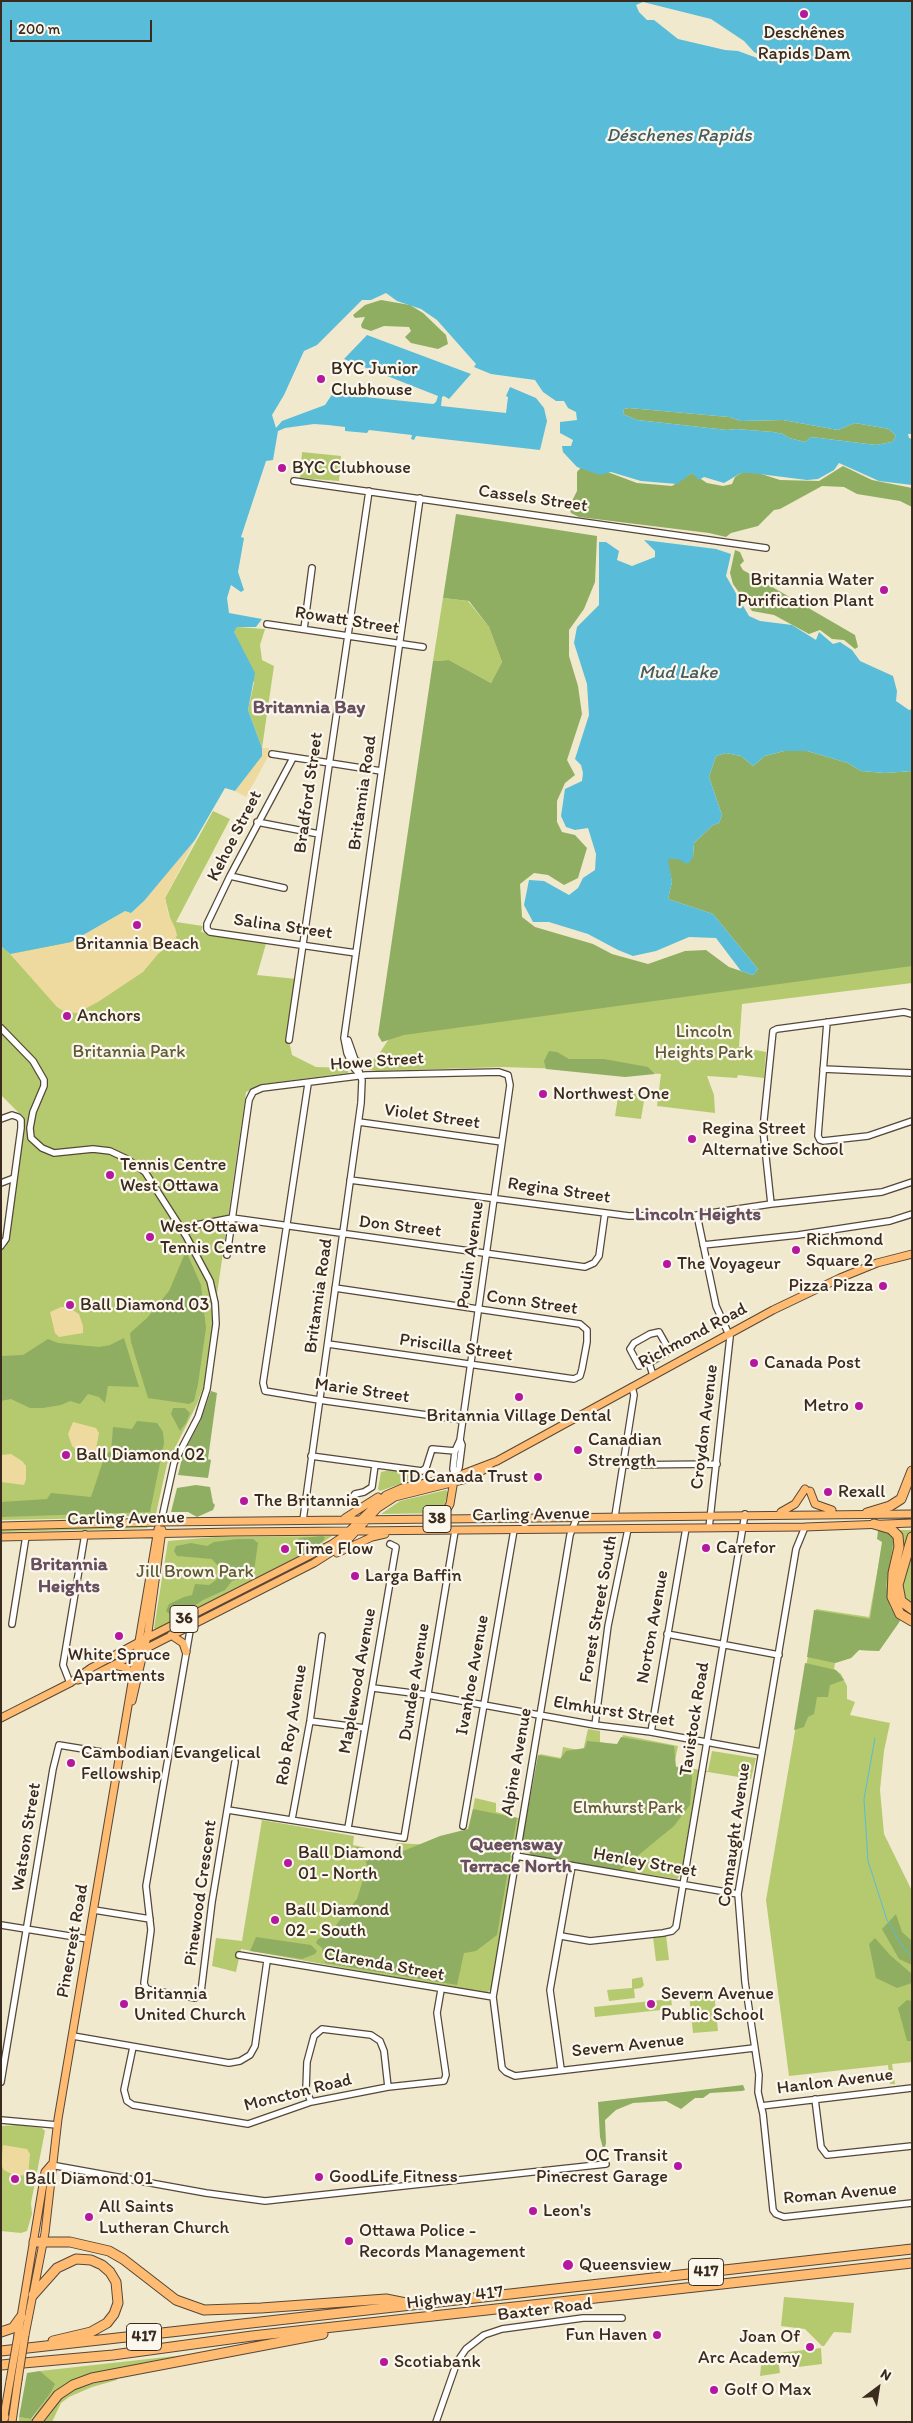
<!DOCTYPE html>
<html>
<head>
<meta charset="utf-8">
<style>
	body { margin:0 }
	#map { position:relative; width:913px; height:2423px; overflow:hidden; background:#f0e9ce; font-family:Itim,sans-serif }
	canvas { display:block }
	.frame { position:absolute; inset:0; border:2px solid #3b2a1e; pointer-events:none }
	.north { position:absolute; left:853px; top:2363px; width:50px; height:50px; -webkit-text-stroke:4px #fbf7ec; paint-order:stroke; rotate:31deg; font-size:14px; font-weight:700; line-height:20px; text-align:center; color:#3b2a1e }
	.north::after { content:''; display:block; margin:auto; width:18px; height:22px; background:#3b2a1e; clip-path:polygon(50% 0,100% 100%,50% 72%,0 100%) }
	.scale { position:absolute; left:10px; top:20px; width:142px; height:22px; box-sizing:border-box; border:2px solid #3b2a1e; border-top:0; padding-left:6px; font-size:15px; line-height:18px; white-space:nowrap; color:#3b2a1e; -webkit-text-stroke:4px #fbf7ec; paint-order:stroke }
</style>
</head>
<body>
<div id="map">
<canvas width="913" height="2423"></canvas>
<div class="frame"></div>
<div class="north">N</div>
<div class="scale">200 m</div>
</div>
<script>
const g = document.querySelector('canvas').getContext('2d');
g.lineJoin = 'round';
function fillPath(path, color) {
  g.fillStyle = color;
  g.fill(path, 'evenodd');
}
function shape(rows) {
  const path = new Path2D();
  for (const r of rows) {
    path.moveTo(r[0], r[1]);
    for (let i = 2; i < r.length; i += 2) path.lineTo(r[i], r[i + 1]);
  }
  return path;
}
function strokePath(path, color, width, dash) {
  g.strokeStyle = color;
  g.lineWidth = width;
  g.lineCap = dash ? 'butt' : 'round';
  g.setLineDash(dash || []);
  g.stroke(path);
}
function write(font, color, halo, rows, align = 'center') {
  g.font = font + ' Itim,sans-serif';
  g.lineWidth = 4.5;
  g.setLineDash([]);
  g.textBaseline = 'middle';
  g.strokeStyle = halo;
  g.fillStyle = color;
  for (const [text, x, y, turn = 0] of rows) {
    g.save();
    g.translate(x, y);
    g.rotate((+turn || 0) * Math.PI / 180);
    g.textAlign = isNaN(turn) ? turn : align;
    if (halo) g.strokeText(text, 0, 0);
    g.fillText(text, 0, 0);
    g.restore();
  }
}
fillPath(shape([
	[302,452,341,456,339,481,300,478],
	[443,598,468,601,489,627,502,662,491,683,449,660,433,661],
	[237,627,265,629,260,645,262,660,274,666,262,748,248,710,254,683,234,632],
	[213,811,230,819,176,922,203,926,201,932,267,940,257,975,297,979,289,1040,292,1055,316,1067,349,1068,348,1073,262,1084,246,1092,204,1385,197,1404,167,1464,156,1514,107,1518,1,1520,1,1250,6,1247,24,1118,1,1095,1,946,10,954,170,918,165,898],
	[912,961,912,983,742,1004,739,1047,766,1052,764,1078,738,1075,737,1078,707,1076,714,1095,715,1113,657,1106,661,1074,599,1070,502,1067,377,1071,366,1069,360,1065,352,1051,368,1065,379,1054,394,1031],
	[619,1091,645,1095,641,1119,615,1116],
	[390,1470,421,1472,421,1477,380,1491,378,1489,381,1472],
	[446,1490,448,1493,442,1513,381,1514,400,1501],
	[138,1525,146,1526,148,1528,1,1532,1,1529],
	[899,1530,912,1530,912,1618,904,1615,879,1651,859,1650,851,1658,835,1663,834,1669,841,1674,847,1686,847,1699,855,1702,850,1715,890,1723,884,1751,880,1790,884,1834,912,1891,912,2062,892,2064,895,2084,890,2084,888,2065,789,2076,766,1900,816,1609,869,1617,884,1534],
	[332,1536,313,1549,174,1620,156,1629,154,1628,168,1541,215,1537],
	[588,1729,600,1731,600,1742,619,1746,623,1735,678,1746,674,1766,708,1771,712,1751,756,1758,751,1779,708,1772,698,1773,681,1874,677,1879,576,1863,467,1841,475,1798,496,1803,496,1812,526,1820,540,1754,561,1758,563,1747,583,1751],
	[262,1820,354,1836,353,1845,394,1854,397,1843,465,1847,513,1856,491,1989,487,1993,442,1986,241,1949,236,1972,212,1966,216,1938,242,1941],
	[666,1935,669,1960,656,1961,653,1937],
	[642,1977,644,1985,641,1988,634,1989,635,1998,609,2001,607,1990,632,1988,632,1979],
	[714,1992,718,2031,693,2033,689,1994],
	[671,1999,672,2005,661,2006,661,2010,595,2017,594,2007],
	[19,2125,42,2128,45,2131,31,2203,32,2214,27,2231,21,2233,1,2231,1,2126],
	[784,2297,854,2303,851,2333,834,2332,824,2346,822,2346,805,2329,781,2326],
	[821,2348,822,2364,790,2368,789,2357,778,2358,780,2373,760,2376,762,2355],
	[184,2355,88,2374,72,2380,51,2395,34,2422,19,2422,19,2417,32,2419,54,2385,40,2371],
	[116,2378,117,2380,92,2387,69,2397,61,2403,52,2422,43,2422,62,2396,79,2387]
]), '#b5ca6e');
fillPath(shape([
	[381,300,410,305,423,313,446,335,448,344,438,349,411,343,405,337,411,331,409,327,384,326,371,331,362,328,361,325,365,317,355,318,353,315,365,305],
	[629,408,729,417,741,421,783,420,838,430,855,423,889,429,896,436,892,442,876,445,811,437,805,442,789,438,783,434,773,432,736,429,727,430,637,420,623,414,624,409],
	[582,466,602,470,637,483,672,486,692,473,707,483,723,486,732,484,735,477,741,473,755,472,780,480,819,481,843,466,872,480,912,488,912,507,900,501,857,494,844,487,822,486,780,509,774,510,758,526,731,533,726,537,709,533,579,517,571,513,569,507,577,491,577,472],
	[456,514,597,536,595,582,584,609,569,630,569,656,578,686,582,714,567,760,575,775,565,783,557,801,557,822,562,832,575,835,587,848,578,878,564,885,548,875,534,873,520,884,522,917,535,927,593,944,612,954,648,964,685,951,706,950,729,967,753,975,758,969,713,914,668,899,672,882,667,859,693,857,694,843,713,825,719,823,722,815,709,777,716,756,726,753,741,756,753,766,765,756,784,751,807,751,848,763,861,771,885,773,912,771,912,966,404,1035,382,1042,378,1035,433,661,449,660,491,683,502,662,489,627,469,601,443,598],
	[735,550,740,552,744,561,740,565,743,570,855,635,858,647,855,649,844,640,832,639,820,630,809,634,774,615,752,611,733,584,730,573],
	[549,1051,557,1052,569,1059,604,1059,648,1067,655,1074,625,1077,546,1069,544,1061],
	[186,1251,201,1285,206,1328,198,1384,194,1401,189,1404,148,1398,131,1342,130,1333,147,1318,169,1291],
	[124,1338,139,1387,108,1386,105,1403,99,1397,88,1394,80,1404,70,1401,61,1405,43,1408,30,1408,11,1399,1,1401,1,1356,23,1355,48,1339,58,1343,99,1347,110,1345],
	[211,1391,217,1393,208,1459,211,1460,208,1478,178,1475,183,1454,201,1420],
	[173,1408,185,1408,190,1413,186,1423,180,1431,171,1414],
	[137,1421,157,1423,163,1432,164,1443,150,1512,1,1517,1,1502,47,1499,51,1493,91,1497,105,1455,111,1451,113,1427,132,1429],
	[196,1485,210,1487,213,1503,215,1505,213,1510,197,1517,188,1512,171,1512,177,1488],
	[884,1530,889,1531,894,1538,886,1585,890,1607,900,1621,879,1651,859,1650,851,1658,835,1663,807,1657,814,1610,870,1619,882,1542,877,1539,878,1531],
	[323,1536,325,1538,323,1541,315,1547,304,1552,296,1550,296,1543,299,1538],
	[237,1539,253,1539,258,1543,254,1571,250,1576,232,1581,225,1590,203,1600,184,1613,172,1615,168,1613,166,1611,169,1604,184,1597,192,1595,195,1584,209,1585,216,1580,219,1573,218,1566,212,1559,177,1556,174,1551,176,1546,191,1543,207,1546,214,1542],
	[805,1663,836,1670,844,1680,830,1685,828,1697,817,1697,814,1714,808,1717,804,1727,794,1730],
	[621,1737,674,1746,676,1767,690,1770,692,1777,690,1805,674,1826,619,1871,531,1856,523,1837,538,1755,560,1759,566,1751,585,1748,587,1741,617,1744],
	[473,1809,517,1818,497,1935,476,1951,464,1953,457,1985,325,1963,322,1948,316,1943,318,1939,327,1936,357,1899,367,1867,365,1856,355,1854,356,1847,396,1854,440,1836,468,1829],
	[896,1914,902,1932,912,1941,912,1965,899,1959,882,1929],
	[256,1937,311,1945,317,1951,315,1954,302,1959,250,1951],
	[875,1938,890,1955,912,1974,912,1983,897,1988,876,1978,869,1944],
	[907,2000,912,2001,912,2041,907,2041,898,2008],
	[743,2085,745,2090,742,2091,710,2093,703,2098,695,2098,681,2109,666,2101,633,2103,616,2110,605,2120,606,2143,604,2152,600,2137,598,2102],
	[40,2371,55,2384,51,2392,31,2419,19,2417,27,2373]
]), '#90ae61');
fillPath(shape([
	[262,748,269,748,268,757,246,797,235,791,262,756],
	[195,840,165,898,168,913,175,928,177,935,174,942,158,954,143,972,98,1002,77,1013,65,1012,57,1007,10,954,71,942,125,911,131,913,144,901],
	[61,1307,68,1307,79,1314,83,1326,83,1333,59,1337,55,1333,50,1312],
	[73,1422,96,1428,99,1433,95,1454,82,1454,72,1446,68,1434],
	[11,1454,22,1461,26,1466,26,1479,24,1485,1,1482,1,1455],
	[3,2145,27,2149,30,2154,28,2175,15,2176,4,2170,1,2165]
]), '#eeda9e');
fillPath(shape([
	[1,1,912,1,912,434,908,434,909,438,912,439,912,485,879,481,839,463,834,470,818,479,807,480,751,473,741,473,724,483,704,477,699,480,692,473,677,484,641,481,611,472,600,475,577,467,563,452,562,446,571,446,573,440,560,433,560,422,577,420,576,412,568,408,564,401,556,401,543,392,535,380,491,374,474,367,476,364,437,320,421,309,397,301,386,293,371,300,362,300,317,345,304,351,284,395,272,415,276,428,282,421,325,405,333,393,358,396,360,390,365,391,365,397,433,404,436,402,438,396,344,359,367,335,471,374,449,399,444,396,442,397,441,406,506,413,508,397,506,396,510,387,536,398,544,408,547,421,540,450,416,436,414,440,411,439,412,435,369,430,367,433,345,431,345,427,328,425,314,424,285,428,278,431,273,460,266,461,241,537,244,538,238,572,244,590,241,592,231,585,227,598,229,613,262,619,256,627,237,627,234,632,255,673,248,710,262,748,262,756,235,791,225,788,195,840,144,901,131,913,125,911,71,942,10,954,1,946],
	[643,2,711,19,744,41,754,52,761,56,760,59,738,51,725,50,678,39,654,20,647,20,639,12,636,5],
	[629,408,729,417,741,421,783,420,838,430,855,423,889,429,896,436,892,442,876,445,811,437,805,442,789,438,783,434,773,432,736,429,727,430,637,420,623,414,624,409],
	[644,540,716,549,731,554,726,576,749,616,760,621,792,625,816,640,819,632,833,644,840,642,852,650,860,661,893,676,897,691,896,701,909,710,912,709,912,771,885,773,861,771,848,763,807,751,784,751,765,756,753,766,741,756,726,753,716,756,709,777,722,815,719,823,713,825,694,843,693,857,688,864,677,859,668,859,672,882,668,899,713,914,758,969,753,975,741,971,716,938,689,937,656,951,633,956,618,950,588,934,549,922,533,922,524,905,529,880,544,881,569,895,578,888,583,878,595,870,596,854,588,828,575,830,566,827,561,816,565,789,582,781,583,773,581,765,575,759,589,715,587,684,574,643,577,627,599,605,599,542,606,542,619,551,617,560,632,566,655,557,655,551]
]), '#59bcd8');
strokePath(shape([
	[875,1738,864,1799,868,1861,887,1920,904,1949,912,1955]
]), '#59bcd8', 1);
const minor = shape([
	[294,481,766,548],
	[267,624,423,647],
	[304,629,312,568],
	[272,754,381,771],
	[293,758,230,876,207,924,207,929,210,932,356,953],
	[257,822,319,834],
	[230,876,284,888],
	[827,1022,818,1136,820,1140,823,1141,868,1136,912,1121],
	[1,1028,33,1061,44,1080,44,1086,33,1112,30,1128,31,1138,42,1148,54,1153,93,1149,110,1151,127,1159,145,1172,186,1236,210,1281,215,1303,216,1324,207,1389,198,1417,174,1463,161,1522],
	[289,1040,369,491],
	[823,1069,912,1073],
	[360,1075,354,1068,347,1053,344,1038,420,498],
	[308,1084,263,1383,265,1391,319,1400,463,1420],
	[1,1119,12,1115,18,1117,21,1120,21,1128,6,1239,1,1246],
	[359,1122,502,1142],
	[350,1180,629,1216,697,1215,771,1204,882,1192,912,1182],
	[1,1183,14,1178],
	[771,1204,763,1129,773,1031,777,1029,904,1012,912,1014],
	[697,1215,716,1306,730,1337,709,1528],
	[181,1228,232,1218,585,1267,594,1263,599,1256,605,1213],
	[703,1245,798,1235,890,1221,912,1214],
	[227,1255,249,1100,253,1092,262,1088,366,1075,499,1072,508,1075,510,1085,460,1440,455,1451,453,1469,455,1477],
	[328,1344,574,1379,580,1376,582,1369,587,1342,587,1330,580,1324,335,1288],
	[649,1363,639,1366,630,1349,634,1343,650,1334,659,1332,668,1348,666,1353,649,1363,653,1375],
	[311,1456,422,1471,426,1468,432,1449,455,1451],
	[622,1465,717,1464],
	[455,1476,459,1468,462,1445,460,1440],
	[349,1502,355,1494,364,1492,372,1487,375,1465],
	[615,1516,634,1395,632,1387],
	[577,1517,570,1535,493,1997,502,2068,506,2072,515,2076,754,2048],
	[303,1520,361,1103,362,1080,348,1040],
	[805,1527,796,1549,738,1894,745,1982,759,2075,758,2092,763,2114,773,2210,776,2214,784,2217,912,2203],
	[12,1624,26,1536],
	[191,1625,146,1886,151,1930,144,1983,146,1988,150,1990,195,1998,201,1992,212,1902,235,1762],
	[667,1634,779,1655],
	[70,1683,63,1665,85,1534],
	[373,1688,428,1695,595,1725,651,1732,761,1752],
	[310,1721,365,1728],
	[595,1725,608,1626,628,1529],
	[651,1732,686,1528],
	[228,1810,404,1838,455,1531],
	[292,1819,310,1721,322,1636],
	[463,1826,514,1530],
	[348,1828,396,1547,390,1544],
	[516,1856,738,1894],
	[94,1910,150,1919],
	[1,1925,88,1939],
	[561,1936,590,1941,663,1933,672,1931,676,1927,745,1514],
	[239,1955,493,1997],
	[73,2036,229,2063,240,2061,250,2055,255,2046,267,1961],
	[133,2047,124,2090,127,2101,133,2105,248,2124,311,2102,388,2087,444,2081,446,2075,437,2013,441,1990],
	[561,2069,550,1990,572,1866],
	[1,2082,53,1769,59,1745,120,1755],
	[815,2099,821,2147,827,2155,912,2146],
	[311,2102,306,2089,307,2062,314,2036,322,2029,371,2035,380,2041,384,2051,388,2087],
	[761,2106,912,2088],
	[1,2120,57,2125],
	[51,2165,206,2193,265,2201,606,2164],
	[436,2422,457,2362,466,2349,484,2335,502,2329,583,2318,622,2318]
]);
const major = shape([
	[810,1491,815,1504,832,1510],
	[781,1512,795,1504,805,1489],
	[345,1518,378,1497],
	[437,1518,445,1513,450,1504,454,1480],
	[1,1526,161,1522,912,1514],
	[1,1537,233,1532,805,1527,912,1523],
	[337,1553,372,1537,385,1534],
	[171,1635,183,1643,186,1652],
	[114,1665,127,1668,132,1678],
	[78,1680,94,1675,314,1563,344,1544,378,1508,395,1497,467,1479,489,1467],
	[132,1701,148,1632,162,1530],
	[1,1718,70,1683,91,1668,139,1642,332,1544,344,1536,386,1495,402,1488,455,1477,497,1461,773,1310,840,1278,877,1263,912,1254],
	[18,2335,45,2172,51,2165],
	[25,2335,45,2233,58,2119,158,1529],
	[3,2422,10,2381],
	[12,2422,18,2380]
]);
const highway = shape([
	[867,1513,890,1506,901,1499,912,1471],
	[874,1524,891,1529,898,1536,899,1547,893,1573,892,1597,900,1614,912,1621],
	[912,1537,898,1585,901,1601,912,1609],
	[34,2242,70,2242,109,2251,123,2259,176,2300,204,2310,261,2308,386,2299,406,2303],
	[33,2295,57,2268,76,2259,91,2260,102,2265,110,2272,116,2282,118,2303,114,2314,107,2323,91,2332,53,2341],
	[1,2332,13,2328,21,2317],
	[1,2351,912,2249],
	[1,2365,113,2355,252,2336,912,2263],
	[2,2422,4,2417],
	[37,2422,58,2395,73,2385,92,2378,323,2334]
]);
strokePath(minor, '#564738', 8);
strokePath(major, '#564738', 9);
strokePath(highway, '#564738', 11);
strokePath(minor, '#fff', 5.5);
strokePath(major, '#ffbb71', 7);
strokePath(highway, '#ffbb71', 9);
const majorBridge = shape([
	[18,2380,25,2335],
	[10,2381,18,2335]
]);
strokePath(majorBridge, '#564738', 9, []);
strokePath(majorBridge, '#ffbb71', 7);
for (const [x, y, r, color] of [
	[804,14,5,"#b5179e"],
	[321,379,5,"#b5179e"],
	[282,468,5,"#b5179e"],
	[884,590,5,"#b5179e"],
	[137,925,5,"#b5179e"],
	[67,1016,5,"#b5179e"],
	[543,1094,5,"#b5179e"],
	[692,1139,5,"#b5179e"],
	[110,1175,5,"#b5179e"],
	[150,1237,5,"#b5179e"],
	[796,1250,5,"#b5179e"],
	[667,1264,5,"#b5179e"],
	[883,1286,5,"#b5179e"],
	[70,1305,5,"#b5179e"],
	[754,1363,5,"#b5179e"],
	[519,1397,5,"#b5179e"],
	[859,1406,5,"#b5179e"],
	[578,1450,5,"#b5179e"],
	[66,1455,5,"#b5179e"],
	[538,1477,5,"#b5179e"],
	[828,1492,5,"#b5179e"],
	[244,1501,5,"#b5179e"],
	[706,1548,5,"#b5179e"],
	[285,1549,5,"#b5179e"],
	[355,1576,5,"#b5179e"],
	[119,1636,5,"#b5179e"],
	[71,1763,5,"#b5179e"],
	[288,1863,5,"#b5179e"],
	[275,1920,5,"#b5179e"],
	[124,2004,5,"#b5179e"],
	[651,2004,5,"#b5179e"],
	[678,2166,5,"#b5179e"],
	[319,2177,5,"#b5179e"],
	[15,2179,5,"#b5179e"],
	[533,2211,5,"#b5179e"],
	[89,2217,5,"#b5179e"],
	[349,2241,5,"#b5179e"],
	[568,2265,6,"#b5179e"],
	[657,2335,5,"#b5179e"],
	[810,2347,5,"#b5179e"],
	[384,2362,5,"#b5179e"],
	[714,2390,5,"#b5179e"]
]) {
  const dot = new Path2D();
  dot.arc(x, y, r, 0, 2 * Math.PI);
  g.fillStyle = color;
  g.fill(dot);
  strokePath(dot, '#fbf7ec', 2);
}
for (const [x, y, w] of [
	[437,1519,28],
	[184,1619,28],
	[706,2272,35],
	[144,2337,35]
]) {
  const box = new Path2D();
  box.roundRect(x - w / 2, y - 13.5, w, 27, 4);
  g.fillStyle = '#fbf7ec';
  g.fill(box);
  strokePath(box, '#3b2a1e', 1);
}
write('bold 16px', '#3b2a1e', null, [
	["38",437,1519],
	["36",184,1619],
	["417",706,2272],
	["417",144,2337]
]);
write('18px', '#3b2a1e', '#fbf7ec', [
	["Deschênes",804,33,"center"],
	["Rapids Dam",804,54,"center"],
	["BYC Junior",331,369],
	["Clubhouse",331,390],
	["BYC Clubhouse",292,468],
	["Britannia Water",874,580,"right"],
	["Purification Plant",874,601,"right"],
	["Britannia Beach",137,944,"center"],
	["Anchors",77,1016],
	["Northwest One",553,1094],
	["Regina Street",702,1129],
	["Alternative School",702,1150],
	["Tennis Centre",120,1165],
	["West Ottawa",120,1186],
	["West Ottawa",160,1227],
	["Tennis Centre",160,1248],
	["Richmond",806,1240],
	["Square 2",806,1261],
	["The Voyageur",677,1264],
	["Pizza Pizza",873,1286,"right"],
	["Ball Diamond 03",80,1305],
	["Canada Post",764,1363],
	["Metro",849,1406,"right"],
	["Britannia Village Dental",519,1416,"center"],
	["Canadian",588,1440],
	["Strength",588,1461],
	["Ball Diamond 02",76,1455],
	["TD Canada Trust",528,1477,"right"],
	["Rexall",838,1492],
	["The Britannia",254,1501],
	["Carefor",716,1548],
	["Time Flow",295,1549],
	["Larga Baffin",365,1576],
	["White Spruce",119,1655,"center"],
	["Apartments",119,1676,"center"],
	["Cambodian Evangelical",81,1753],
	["Fellowship",81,1774],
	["Ball Diamond",298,1853],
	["01 - North",298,1874],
	["Ball Diamond",285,1910],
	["02 - South",285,1931],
	["Britannia",134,1994],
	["United Church",134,2015],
	["Severn Avenue",661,1994],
	["Public School",661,2015],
	["OC Transit",668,2156,"right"],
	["Pinecrest Garage",668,2177,"right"],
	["GoodLife Fitness",329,2177],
	["Ball Diamond 01",25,2179],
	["All Saints",99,2207],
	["Lutheran Church",99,2228],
	["Leon's",543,2211],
	["Ottawa Police -",359,2231],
	["Records Management",359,2252],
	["Queensview",579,2265],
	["Fun Haven",647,2335,"right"],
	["Joan Of",800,2337,"right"],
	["Arc Academy",800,2358,"right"],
	["Scotiabank",394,2362],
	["Golf O Max",724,2390]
], 'left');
write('18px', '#3b2a1e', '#fbf7ec', [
	["Cassels Street",533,499,8],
	["Rowatt Street",347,621,9],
	["Bradford Street",309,793,-82],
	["Britannia Road",363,793,-82],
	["Kehoe Street",235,836,-63],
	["Salina Street",283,927,8],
	["Howe Street",377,1062,-4],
	["Violet Street",432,1117,8],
	["Regina Street",559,1191,8],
	["Don Street",400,1227,7],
	["Poulin Avenue",471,1255,-82],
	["Britannia Road",319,1296,-82],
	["Conn Street",532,1303,8],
	["Richmond Road",693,1336,-28],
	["Priscilla Street",456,1348,8],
	["Marie Street",362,1391,8],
	["Croydon Avenue",705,1427,-83],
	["Carling Avenue",531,1515,-1],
	["Carling Avenue",126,1519,-1],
	["Forest Street South",599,1609,-80],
	["Norton Avenue",653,1627,-80],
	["Ivanhoe Avenue",473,1675,-80],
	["Maplewood Avenue",358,1681,-80],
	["Dundee Avenue",415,1682,-81],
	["Elmhurst Street",614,1712,9],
	["Tavistock Road",695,1719,-81],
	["Rob Roy Avenue",292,1725,-81],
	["Alpine Avenue",517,1762,-80],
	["Connaught Avenue",735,1835,-82],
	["Watson Street",27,1837,-81],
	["Henley Street",645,1863,10],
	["Pinewood Crescent",201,1893,-82],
	["Pinecrest Road",73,1941,-80],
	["Clarenda Street",384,1965,10],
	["Severn Avenue",628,2046,-6],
	["Hanlon Avenue",835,2082,-7],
	["Moncton Road",298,2093,-14],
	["Roman Avenue",840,2194,-5],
	["Highway 417",455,2298,-7],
	["Baxter Road",545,2310,-7]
]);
write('18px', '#605a36', '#fbf7ec', [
	["Lincoln",704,1032],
	["Heights Park",704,1053],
	["Britannia Park",129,1052],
	["Jill Brown Park",195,1572],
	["Elmhurst Park",628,1808]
]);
write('italic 19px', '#465d5f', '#fbf7ec', [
	["Déschenes Rapids",679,136],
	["Mud Lake",678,673]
]);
write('bold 19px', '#674f5f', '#fbf7ec', [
	["Britannia Bay",309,708],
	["Lincoln Heights",698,1215],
	["Britannia",69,1565],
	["Heights",69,1587],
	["Queensway",516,1845],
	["Terrace North",516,1867]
]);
</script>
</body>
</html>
